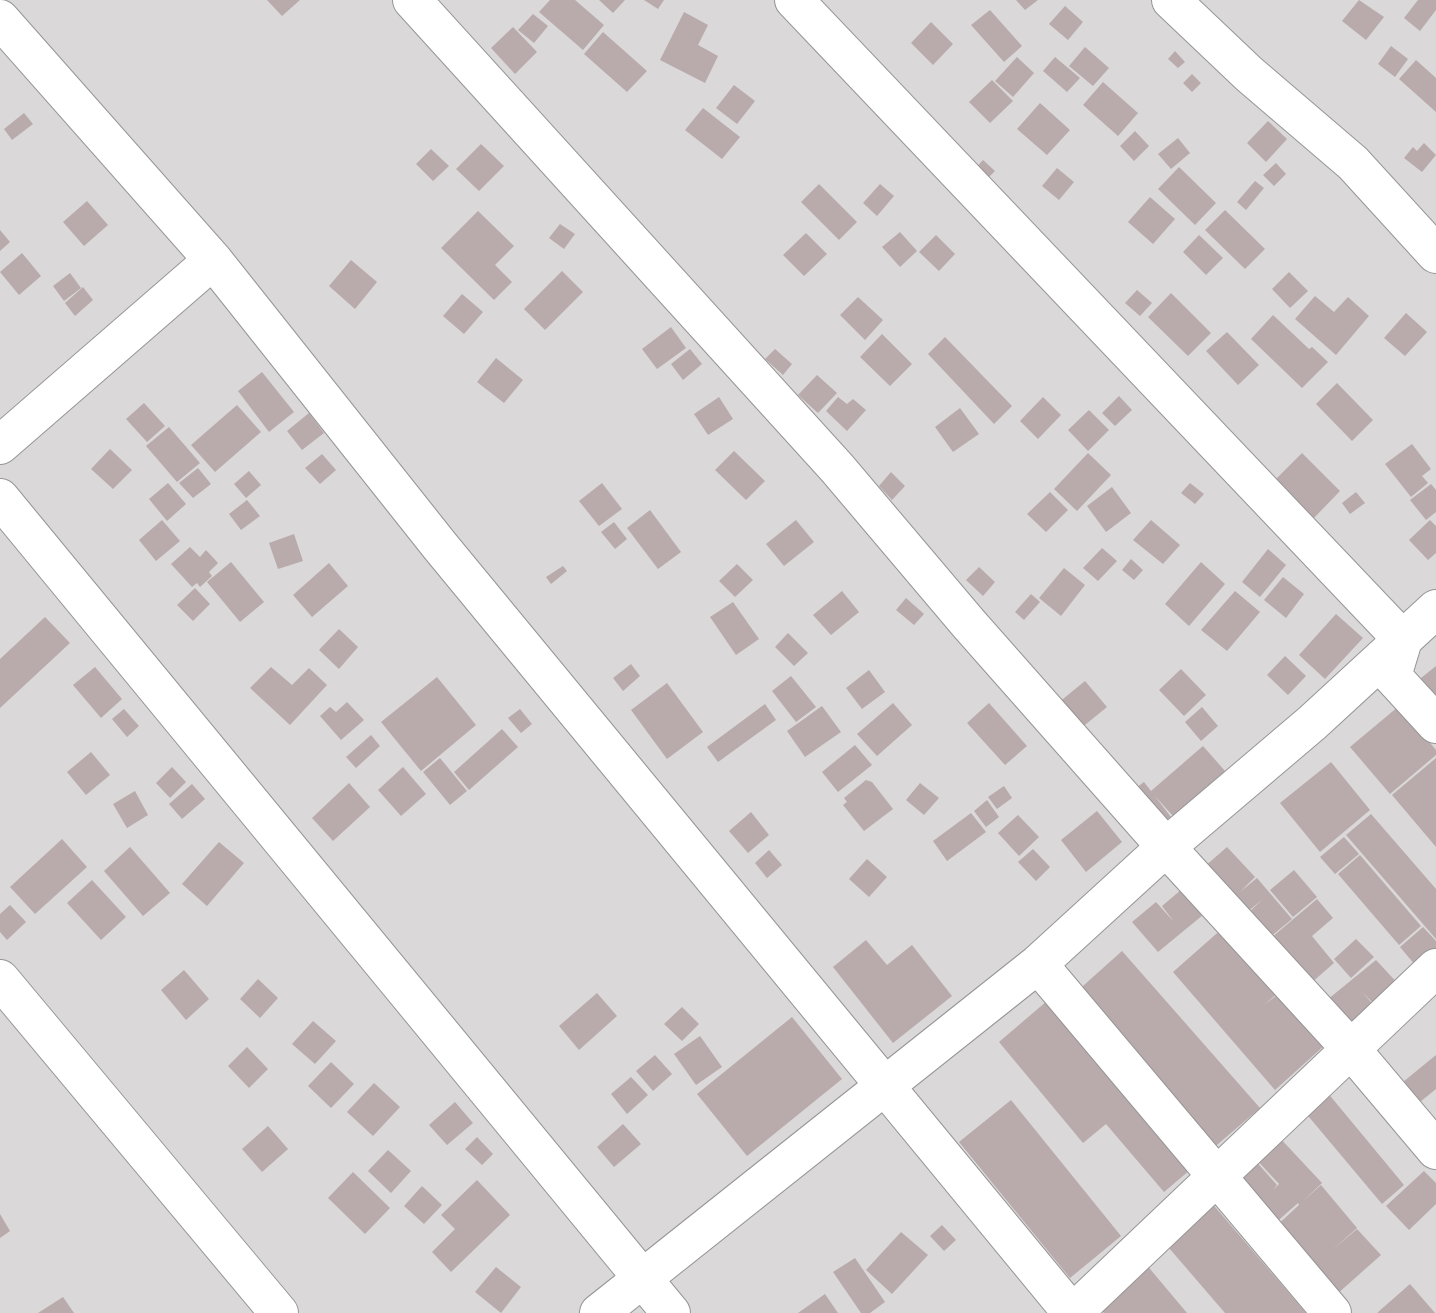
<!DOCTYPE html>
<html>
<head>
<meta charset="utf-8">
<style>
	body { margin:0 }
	canvas { display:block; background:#ede3e1 }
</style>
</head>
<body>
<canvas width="1436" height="1313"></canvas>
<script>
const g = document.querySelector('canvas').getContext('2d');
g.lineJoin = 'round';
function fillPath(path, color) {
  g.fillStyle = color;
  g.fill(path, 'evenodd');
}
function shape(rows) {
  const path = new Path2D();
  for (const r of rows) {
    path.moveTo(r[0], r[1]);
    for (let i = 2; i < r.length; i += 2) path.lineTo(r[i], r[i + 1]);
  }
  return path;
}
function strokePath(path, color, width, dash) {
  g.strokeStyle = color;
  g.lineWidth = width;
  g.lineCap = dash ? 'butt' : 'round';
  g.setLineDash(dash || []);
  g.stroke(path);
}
fillPath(shape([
	[0,0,1436,0,1436,1313,0,1313]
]), '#dad8d9');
fillPath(shape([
	[267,0,300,0,282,16],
	[550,0,575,0,604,25,583,50,539,12],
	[599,0,625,0,613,13],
	[644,0,664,0,658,9],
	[1016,0,1038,0,1025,10],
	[1359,0,1384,17,1366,40,1342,21],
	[1418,0,1436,0,1436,10,1420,31,1404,18],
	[1065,6,1083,22,1068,40,1049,24],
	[990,10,1022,46,1004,62,971,25],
	[684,12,708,25,698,45,718,56,705,83,660,60],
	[533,14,548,26,534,43,518,30],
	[931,22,953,44,933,65,911,43],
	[513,27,537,52,515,74,491,48],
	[603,32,647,71,627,92,584,54],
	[1391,46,1408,59,1395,77,1378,64],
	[1085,47,1109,68,1093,86,1069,66],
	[1175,51,1185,62,1178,68,1168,59],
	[1017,57,1034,73,1013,97,995,81],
	[1055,57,1080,78,1067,92,1043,71],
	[1416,60,1436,78,1436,112,1399,79],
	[1192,74,1201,83,1192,92,1183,83],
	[992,80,1013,101,990,123,969,102],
	[1103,82,1138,113,1118,136,1083,105],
	[734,85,755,101,737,124,716,108],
	[1040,103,1070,130,1047,155,1017,129],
	[703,108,740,137,722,159,685,130],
	[24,113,33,124,12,140,4,129],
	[1268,121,1287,139,1266,162,1247,143],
	[1135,131,1149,146,1134,161,1120,146],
	[1178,138,1190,153,1171,169,1158,154],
	[1424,143,1436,155,1422,172,1404,158,1413,147,1417,151],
	[481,144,504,166,479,191,456,169],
	[431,149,449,166,433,181,416,164],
	[983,160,995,171,983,183,972,172],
	[1276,163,1286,174,1274,186,1263,175],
	[1179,167,1216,203,1195,225,1158,189],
	[1057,168,1074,182,1059,200,1042,186],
	[1255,181,1264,188,1246,210,1237,202],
	[819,184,857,222,839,240,801,202],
	[880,184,894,196,877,216,863,203],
	[1150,197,1175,219,1153,244,1128,222],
	[87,201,108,225,84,246,63,222],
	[1225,210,1265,249,1245,269,1205,230],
	[478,211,514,246,495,265,512,282,494,300,441,248],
	[560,224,575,234,564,249,549,238],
	[0,230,10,242,0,251],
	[900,232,917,251,900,267,882,247],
	[806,233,827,254,804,276,783,255],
	[936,235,955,254,939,271,919,252],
	[1199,235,1223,258,1206,275,1183,252],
	[22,253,41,276,19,295,0,272],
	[351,260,377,282,355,309,329,286],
	[562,271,583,292,545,330,524,309],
	[1289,272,1308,291,1290,308,1272,289],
	[70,273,81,288,64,301,53,286],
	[83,287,93,300,75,316,65,303],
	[1137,290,1152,303,1140,316,1125,303],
	[1171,293,1211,333,1188,356,1148,317],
	[462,294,483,312,464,334,443,316],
	[1315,296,1334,312,1348,297,1369,316,1336,355,1295,319],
	[858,297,883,320,865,340,840,315],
	[1406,313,1427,332,1405,356,1384,338],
	[1273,315,1309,349,1312,347,1328,362,1302,388,1251,339],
	[671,327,686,348,657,369,642,349],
	[1227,332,1259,365,1238,385,1206,351],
	[882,334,912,364,890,386,860,357],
	[945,337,1012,406,994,424,928,354],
	[690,349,702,364,683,380,671,364],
	[775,349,792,364,783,375,765,359],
	[496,358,523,380,504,403,477,382],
	[262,372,294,412,269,432,238,391],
	[817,375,837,393,818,413,798,395],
	[1337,383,1373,420,1352,441,1316,404],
	[1119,396,1132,410,1115,426,1102,413],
	[719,397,733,419,708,435,694,414],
	[838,397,847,404,853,399,866,410,847,431,826,411],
	[1043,397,1061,415,1038,439,1020,421],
	[144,403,165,426,147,442,126,419],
	[237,405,261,432,215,472,191,445],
	[960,408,979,434,953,452,935,427],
	[1089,410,1109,430,1088,451,1068,430],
	[309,413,324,433,302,450,287,431],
	[169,427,200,463,177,482,146,446],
	[1412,444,1431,469,1422,476,1428,483,1411,497,1385,464],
	[110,449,132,470,113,489,91,469],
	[734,451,765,481,746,500,715,470],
	[1088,453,1111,475,1077,511,1054,489],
	[1302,453,1340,491,1312,520,1273,482],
	[322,454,336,470,320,484,305,468],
	[198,468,211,484,193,498,179,483],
	[249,471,261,485,246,498,234,484],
	[891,472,905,486,892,500,879,486],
	[168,483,186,504,167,521,149,499],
	[602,483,622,509,599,526,579,501],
	[1190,483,1204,494,1195,504,1181,493],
	[1431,484,1436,490,1436,512,1426,520,1410,500],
	[1112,487,1131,513,1106,532,1087,506],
	[1050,492,1068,510,1046,532,1027,514],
	[1356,492,1365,503,1350,514,1342,503],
	[247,500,260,516,241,530,229,514],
	[650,510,681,552,658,569,627,528],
	[162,520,180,541,156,561,139,540],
	[796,520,814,542,784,566,766,544],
	[1151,520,1180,545,1163,564,1133,540],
	[1430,520,1436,526,1436,553,1428,560,1409,540],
	[614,522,627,539,615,549,601,532],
	[294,534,303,561,278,569,269,543],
	[190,547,200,557,206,550,218,563,209,572,212,576,200,587,197,583,192,587,171,564],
	[1102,548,1117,561,1098,581,1083,568],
	[1268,549,1286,565,1260,597,1242,582],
	[1131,559,1143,570,1134,580,1122,570],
	[231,562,264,602,240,622,207,582],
	[1201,562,1225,584,1189,626,1165,604],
	[329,563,348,586,312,617,293,595],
	[737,564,753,580,735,597,719,581],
	[563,566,567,571,551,584,546,577],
	[979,567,995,582,983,596,966,580],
	[1064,568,1085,585,1061,616,1039,598],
	[1283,577,1304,594,1286,618,1264,600],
	[195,588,210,604,193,621,177,605],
	[842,591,859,612,831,635,813,615],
	[1235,591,1260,612,1227,651,1201,630],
	[1031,594,1040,602,1024,620,1015,612],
	[906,598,924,614,914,625,896,610],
	[733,602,759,639,736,655,710,617],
	[1336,614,1363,638,1325,679,1299,655],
	[45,617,70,643,0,708,0,659],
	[339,629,358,647,339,669,319,650],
	[788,633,808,653,794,666,775,647],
	[1285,656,1306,676,1288,695,1267,675],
	[631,664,640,676,623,691,613,678],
	[1436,666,1436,707,1416,682],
	[95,667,122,699,101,718,73,685],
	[271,667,292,685,309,668,327,685,290,725,250,688],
	[1181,669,1206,695,1184,716,1159,690],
	[869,670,885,692,862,709,846,688],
	[791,676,816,707,796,722,772,691],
	[437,677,476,725,421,771,381,722],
	[1085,681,1107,707,1080,729,1058,703],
	[667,683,703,732,667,759,631,710],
	[347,702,364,720,341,740,320,716,330,707,336,712],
	[893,703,912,725,877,756,857,734],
	[989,703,1027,746,1005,765,967,723],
	[765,704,776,720,718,762,707,747],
	[822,706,841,732,805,757,787,731],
	[1399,706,1436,750,1436,755,1390,794,1350,747],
	[1202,707,1218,726,1201,741,1185,722],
	[124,709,139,726,127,737,112,719],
	[520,709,532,724,521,733,508,718],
	[502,729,518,747,469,790,454,772],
	[371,735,380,746,356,768,346,757],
	[855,745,872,765,838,792,822,772],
	[1203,746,1225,771,1173,816,1154,795,1171,817,1159,825,1132,791,1144,782,1151,791],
	[91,752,110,775,86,795,67,772],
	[440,758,467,791,450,805,423,772],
	[1436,758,1436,847,1392,795],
	[1331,762,1370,810,1320,852,1280,803],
	[172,767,186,782,170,798,156,783],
	[403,767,426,794,401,816,378,790],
	[866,780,872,782,893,809,864,831,843,805,847,802,844,798],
	[349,783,370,807,333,841,312,818],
	[920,783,939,798,924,815,906,800],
	[192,784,205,799,182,819,169,804],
	[1004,786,1012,798,997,809,988,797],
	[135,791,148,815,127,828,113,804],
	[987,800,999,817,986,827,974,811],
	[1097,811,1122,842,1086,872,1061,840],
	[751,812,769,835,748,853,729,831],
	[971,813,986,832,947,861,933,841],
	[1371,814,1436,889,1436,939,1346,835],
	[1018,815,1039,837,1019,856,998,833],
	[1344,837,1359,854,1335,874,1320,857],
	[62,839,87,867,35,914,10,887],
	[219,842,244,863,207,906,182,884],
	[130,847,170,893,143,916,104,871],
	[1227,847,1255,877,1240,892,1257,878,1292,919,1269,938,1247,914,1263,899,1246,913,1203,868],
	[1033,849,1050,867,1036,881,1018,862],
	[769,850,782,865,767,878,755,863],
	[1360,855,1421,926,1399,945,1338,874],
	[867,859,887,877,869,897,849,879],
	[1294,870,1317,897,1293,917,1270,890],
	[92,880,126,917,101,940,67,903],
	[1188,884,1209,910,1158,952,1132,922,1156,902,1174,922,1162,906],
	[1317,899,1333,918,1312,936,1334,963,1310,984,1271,938],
	[10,905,26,922,7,940,0,932,0,914],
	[1224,927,1280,991,1264,1005,1281,992,1326,1044,1275,1090,1173,972],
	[1423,927,1436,941,1436,958,1421,972,1400,947],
	[1356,939,1374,957,1351,978,1334,959],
	[866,940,887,965,912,945,952,996,893,1043,833,967],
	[1122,951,1260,1108,1211,1150,1074,994],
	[1376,960,1402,988,1379,1009,1362,992,1378,1010,1355,1031,1327,1000],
	[184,970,209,999,186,1020,161,990],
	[258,979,278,998,260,1018,240,999],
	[597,993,617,1016,579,1050,559,1026],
	[1047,1001,1190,1170,1164,1192,1106,1124,1083,1143,999,1042],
	[682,1007,699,1024,682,1041,664,1024],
	[792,1017,842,1079,747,1156,697,1094],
	[313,1021,336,1041,315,1064,292,1044],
	[700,1036,722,1067,696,1085,674,1054],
	[247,1047,268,1069,249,1088,228,1066],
	[655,1055,672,1074,653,1091,636,1071],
	[1436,1055,1436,1089,1420,1102,1403,1082],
	[331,1062,354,1084,331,1108,308,1086],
	[631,1077,648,1095,627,1114,611,1094],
	[374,1083,400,1107,373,1136,347,1112],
	[1327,1092,1404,1185,1382,1204,1304,1111],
	[1011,1100,1121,1236,1070,1278,959,1142],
	[455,1102,473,1123,447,1145,429,1125],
	[623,1124,641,1144,614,1167,597,1147],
	[268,1126,288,1149,262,1172,242,1149],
	[1278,1136,1322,1183,1302,1202,1321,1185,1357,1228,1331,1251,1357,1229,1381,1255,1336,1295,1274,1228,1299,1205,1298,1203,1272,1226,1230,1178,1253,1158,1277,1185,1273,1190,1279,1184,1255,1158],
	[477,1137,493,1154,482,1165,465,1149],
	[388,1150,411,1171,391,1193,368,1171],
	[1424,1171,1436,1183,1436,1204,1409,1230,1386,1206],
	[353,1172,390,1208,365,1234,328,1198],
	[477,1180,510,1215,451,1272,432,1252,455,1229,441,1215],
	[422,1186,442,1205,424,1224,404,1206],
	[1210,1201,1306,1313,1225,1313,1163,1241],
	[0,1214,10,1231,0,1238],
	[942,1225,956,1240,944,1251,930,1236],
	[901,1232,928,1255,892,1294,866,1270],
	[855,1258,885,1302,870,1313,861,1313,833,1272],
	[1145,1263,1187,1313,1104,1313,1092,1298],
	[496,1267,521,1287,501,1313,475,1292],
	[1410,1284,1435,1313,1377,1313],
	[825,1294,838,1313,798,1313],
	[63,1297,74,1313,38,1313]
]), '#b9abac');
const street = shape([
	[412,0,837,468,969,624,1166,847,1350,1048,1436,1150],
	[794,0,1403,640,1392,676,1436,724],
	[1171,0,1249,74,1353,163,1436,254],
	[0,19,213,260,440,546,1072,1313],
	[0,445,213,260],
	[0,498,671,1313],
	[1038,964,1332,1313],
	[0,979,279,1313],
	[599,1313,1038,964,1166,847,1312,723,1436,609],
	[1073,1313,1436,968]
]);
strokePath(street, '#969696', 40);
strokePath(street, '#fff', 38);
</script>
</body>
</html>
